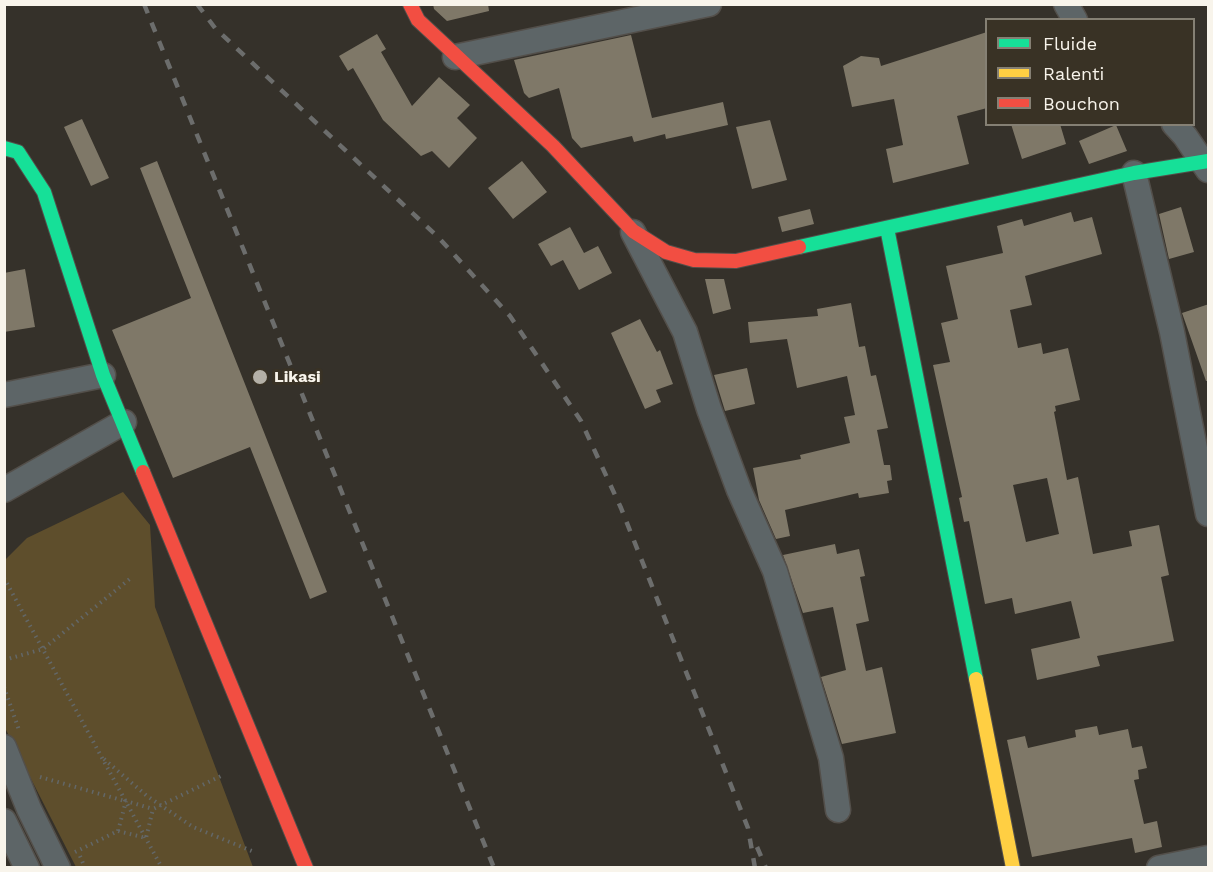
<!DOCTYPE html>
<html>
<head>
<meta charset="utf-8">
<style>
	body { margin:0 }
	#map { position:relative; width:1213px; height:872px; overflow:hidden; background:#35312a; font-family:"Work Sans",sans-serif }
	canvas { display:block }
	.frame { position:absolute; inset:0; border:6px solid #f8f4eb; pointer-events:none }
	.legend { position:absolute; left:985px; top:18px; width:210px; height:108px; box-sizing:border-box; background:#393225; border:2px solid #858074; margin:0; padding:8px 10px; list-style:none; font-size:18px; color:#f8f4eb }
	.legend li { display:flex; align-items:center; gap:12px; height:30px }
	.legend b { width:30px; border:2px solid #858074 }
</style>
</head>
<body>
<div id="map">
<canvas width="1213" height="872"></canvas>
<div class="frame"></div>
<ul class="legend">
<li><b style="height:8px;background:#16e098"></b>Fluide</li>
<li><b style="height:8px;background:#ffcf43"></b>Ralenti</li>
<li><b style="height:8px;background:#f24e42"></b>Bouchon</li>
</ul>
</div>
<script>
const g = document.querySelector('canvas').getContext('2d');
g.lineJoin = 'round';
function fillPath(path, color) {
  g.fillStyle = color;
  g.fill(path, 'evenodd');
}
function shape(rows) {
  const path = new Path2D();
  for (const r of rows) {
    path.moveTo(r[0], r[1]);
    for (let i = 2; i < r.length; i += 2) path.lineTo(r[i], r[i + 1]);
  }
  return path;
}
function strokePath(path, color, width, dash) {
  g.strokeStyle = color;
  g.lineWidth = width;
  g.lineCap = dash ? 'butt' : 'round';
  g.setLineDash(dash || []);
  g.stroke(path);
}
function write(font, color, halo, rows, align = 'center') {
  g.font = font + ' "Work Sans",sans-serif';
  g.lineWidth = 6;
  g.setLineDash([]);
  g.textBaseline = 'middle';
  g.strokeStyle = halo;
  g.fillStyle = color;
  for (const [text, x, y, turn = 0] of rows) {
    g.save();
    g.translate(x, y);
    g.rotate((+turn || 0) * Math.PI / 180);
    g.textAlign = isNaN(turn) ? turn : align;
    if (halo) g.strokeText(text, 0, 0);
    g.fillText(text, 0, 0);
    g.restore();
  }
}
fillPath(shape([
	[123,492,150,525,155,607,253,867,76,867,5,728,5,560,27,538]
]), '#5e4e2c');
fillPath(shape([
	[433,4,488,4,489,11,447,21,434,9],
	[987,32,987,108,957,116,969,164,893,183,886,149,903,145,894,99,852,107,843,66,861,56,879,58,881,66],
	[377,34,386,49,381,52,412,106,439,77,470,105,457,118,477,138,449,168,432,151,421,156,383,120,353,68,348,71,339,56],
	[631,35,652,118,723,102,728,125,666,139,665,134,634,142,632,136,581,148,572,138,559,88,529,98,524,93,514,60],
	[82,119,109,178,91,186,64,127],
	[770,120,787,180,752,189,736,127],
	[1011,124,1060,124,1066,144,1022,159],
	[1116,125,1127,151,1089,164,1079,141],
	[157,161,327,592,310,599,250,447,173,478,112,330,191,298,140,168],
	[522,161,547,192,513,219,488,188],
	[1181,207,1194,252,1169,259,1159,214],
	[810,209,814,224,782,232,778,217],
	[1071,212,1074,222,1092,217,1102,254,1025,276,1032,305,1010,310,1018,348,1041,343,1043,354,1068,348,1080,400,1055,406,1056,411,1054,412,1067,480,1078,477,1093,554,1132,546,1129,531,1159,525,1169,575,1161,577,1174,641,1097,656,1100,666,1037,680,1031,649,1080,638,1071,601,1015,614,1012,598,985,604,969,521,964,522,959,498,962,497,933,365,950,362,941,323,958,319,946,266,1003,253,997,226,1022,219,1024,226],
	[1047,478,1059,534,1026,542,1013,485],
	[570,227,584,253,598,246,612,273,579,290,563,260,551,266,538,244],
	[25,269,35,327,4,332,4,273],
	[705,279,724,279,731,309,713,314],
	[851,303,859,347,865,346,871,376,876,375,888,428,877,430,884,465,890,465,892,480,887,481,889,493,859,498,858,493,785,510,790,536,776,539,759,500,753,468,801,459,800,455,850,443,844,417,855,415,847,376,797,388,787,339,750,343,748,322,818,316,817,309],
	[1209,304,1209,381,1206,381,1182,313],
	[640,319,657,352,660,350,673,384,656,390,661,402,645,409,611,333],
	[747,368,755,404,725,411,714,375],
	[835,544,837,554,859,549,865,576,860,577,869,621,856,624,866,671,882,667,896,733,842,744,821,677,846,670,833,607,803,613,783,555],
	[1097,726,1099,735,1128,729,1132,748,1142,746,1147,768,1138,770,1139,779,1134,780,1144,824,1157,821,1162,847,1135,853,1132,838,1032,857,1007,740,1025,736,1028,748,1076,737,1075,730]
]), '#7f7868');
const street = shape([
	[1066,4,1075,20],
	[455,57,709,4],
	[1174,124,1185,136,1208,170],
	[1134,173,1172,332,1208,514],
	[633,232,685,332,709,409,739,490,775,571,831,758,838,810],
	[4,395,103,375],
	[4,490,124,422],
	[4,747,29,809,58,868],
	[4,821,27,868],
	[1159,868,1208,858]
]);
const fast = shape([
	[4,148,18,152,44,192,103,375,143,472],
	[887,228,976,679],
	[799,247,1134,173,1208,161]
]);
const slow = shape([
	[976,679,1013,868]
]);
const jam = shape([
	[410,4,418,20,553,146,633,231,666,252,694,260,736,261,799,247],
	[143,472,306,868]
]);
strokePath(street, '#534f4a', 27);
strokePath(fast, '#534f4a', 16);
strokePath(slow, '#534f4a', 16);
strokePath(jam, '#534f4a', 16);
strokePath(shape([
	[4,578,162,868],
	[4,660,43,649,131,578],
	[4,687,19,730],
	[104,759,147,796,193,827,252,851],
	[40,777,125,801],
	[118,831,126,801,153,809],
	[75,852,118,831,146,838,153,809,221,776],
	[80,856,85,868]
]), '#636767', 4, [1.5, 4.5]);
strokePath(street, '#5d6567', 24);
strokePath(fast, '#16e098', 14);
strokePath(slow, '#ffcf43', 14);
strokePath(jam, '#f24e42', 14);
strokePath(shape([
	[144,4,494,868],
	[197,4,215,28,439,238,510,316,581,421,621,508,748,828,755,868],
	[757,847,766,868]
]), '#6c6d6c', 4.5, [10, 10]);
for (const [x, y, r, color] of [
	[260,377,8,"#b4b0a7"]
]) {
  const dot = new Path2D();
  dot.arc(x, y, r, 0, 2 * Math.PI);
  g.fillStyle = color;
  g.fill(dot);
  strokePath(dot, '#393225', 2);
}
write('bold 16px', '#f8f4eb', '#393225', [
	["Likasi",274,377]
], 'left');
</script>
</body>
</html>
